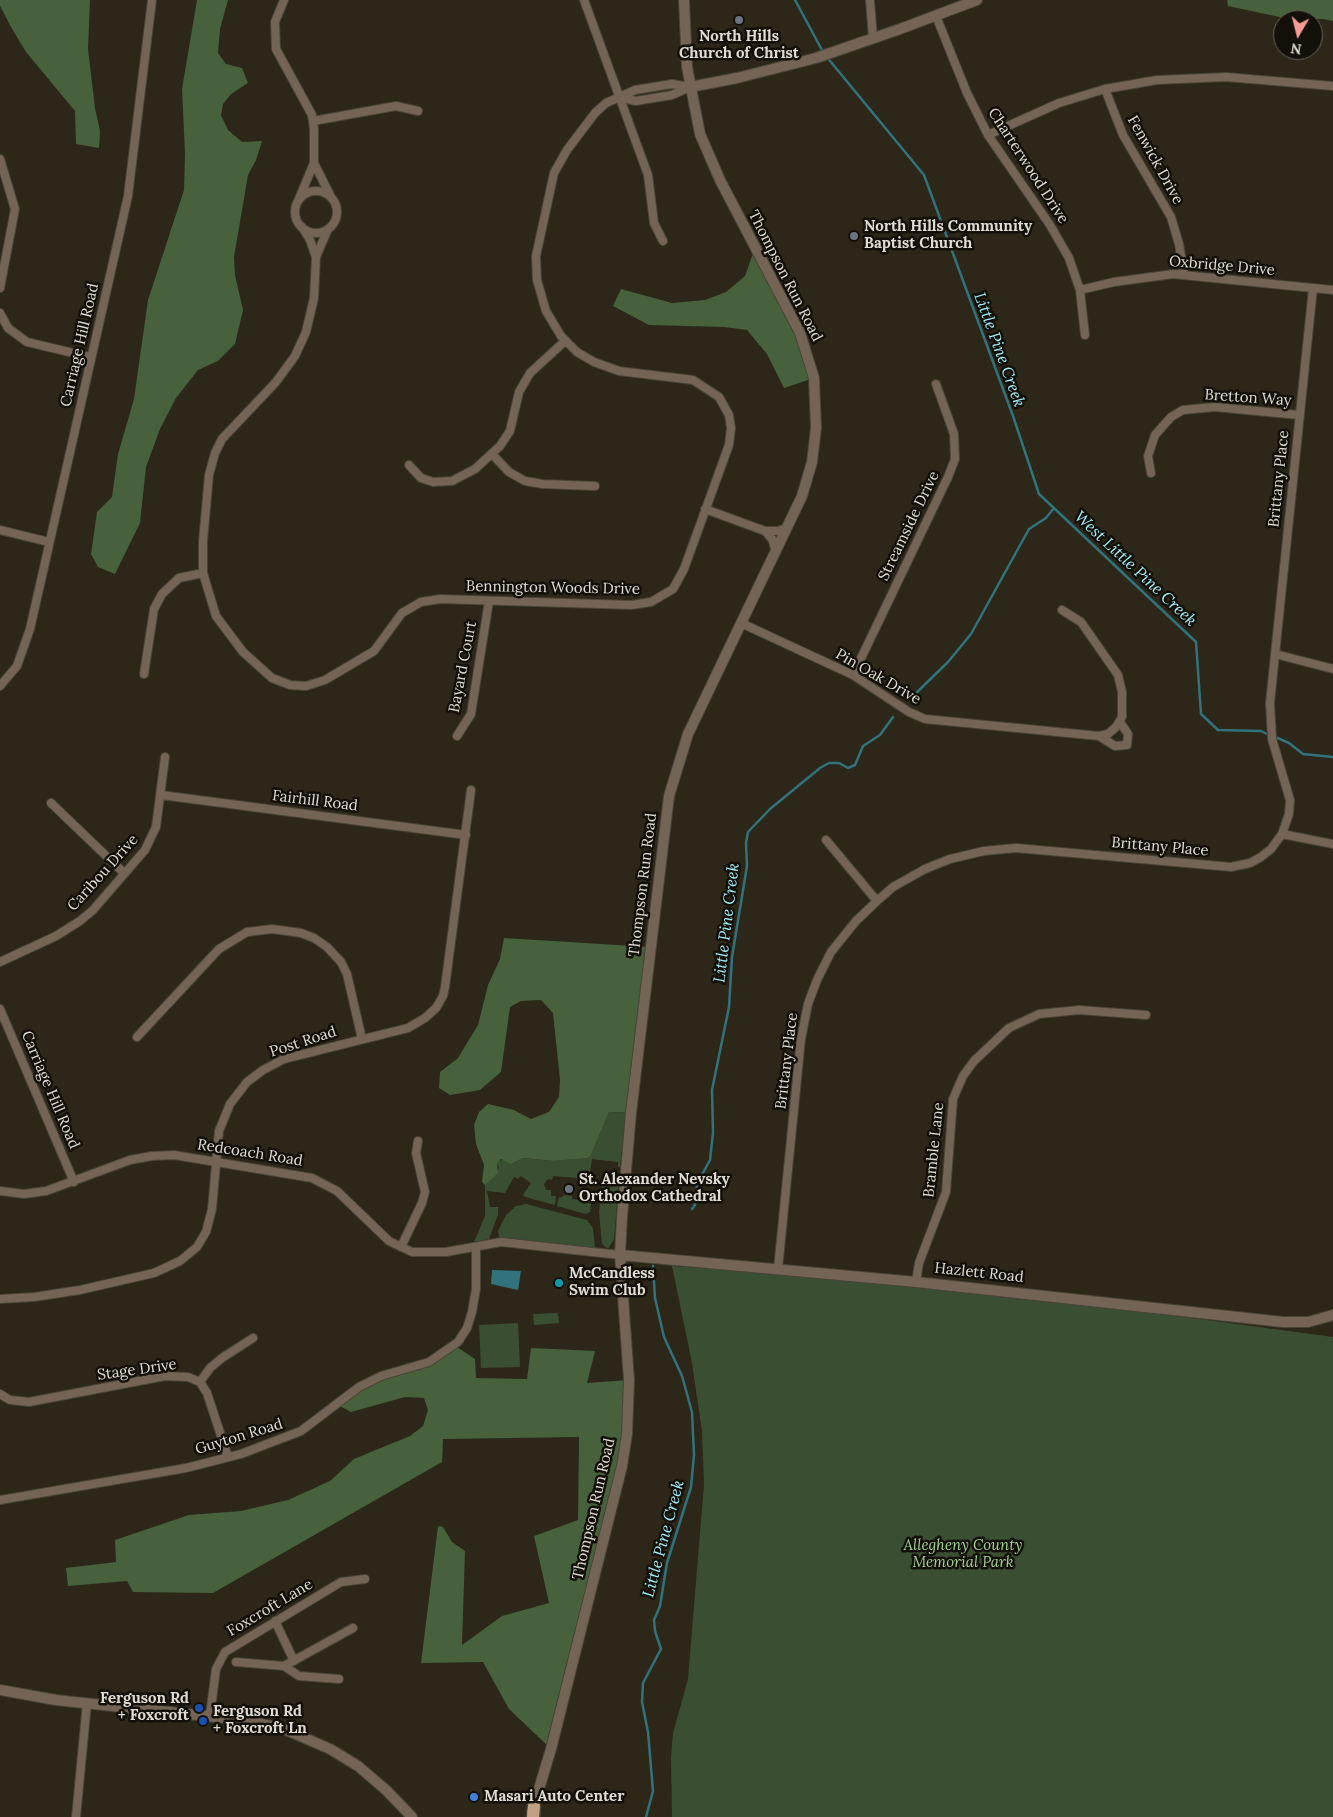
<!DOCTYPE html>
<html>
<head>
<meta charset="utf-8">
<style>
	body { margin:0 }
	#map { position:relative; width:1333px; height:1817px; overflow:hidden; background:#2c2718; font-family:Lora,serif }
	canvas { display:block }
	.north { position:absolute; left:1273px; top:10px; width:50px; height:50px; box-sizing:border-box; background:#121009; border:1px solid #646259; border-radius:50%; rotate:188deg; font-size:14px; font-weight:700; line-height:20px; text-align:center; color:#e0dcd2 }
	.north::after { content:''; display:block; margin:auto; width:18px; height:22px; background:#f59c94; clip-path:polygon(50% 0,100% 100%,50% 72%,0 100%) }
</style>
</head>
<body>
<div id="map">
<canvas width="1333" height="1817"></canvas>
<div class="north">N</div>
</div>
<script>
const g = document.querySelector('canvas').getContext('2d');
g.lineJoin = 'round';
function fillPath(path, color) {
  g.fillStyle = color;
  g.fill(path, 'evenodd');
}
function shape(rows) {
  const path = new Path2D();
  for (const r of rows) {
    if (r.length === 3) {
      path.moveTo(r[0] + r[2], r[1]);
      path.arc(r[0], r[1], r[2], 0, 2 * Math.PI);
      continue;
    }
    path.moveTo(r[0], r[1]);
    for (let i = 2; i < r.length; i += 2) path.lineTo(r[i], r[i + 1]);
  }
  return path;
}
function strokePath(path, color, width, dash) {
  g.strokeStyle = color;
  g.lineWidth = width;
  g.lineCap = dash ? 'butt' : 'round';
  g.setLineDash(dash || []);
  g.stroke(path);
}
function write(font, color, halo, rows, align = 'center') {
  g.font = font + ' Lora,serif';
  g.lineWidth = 5;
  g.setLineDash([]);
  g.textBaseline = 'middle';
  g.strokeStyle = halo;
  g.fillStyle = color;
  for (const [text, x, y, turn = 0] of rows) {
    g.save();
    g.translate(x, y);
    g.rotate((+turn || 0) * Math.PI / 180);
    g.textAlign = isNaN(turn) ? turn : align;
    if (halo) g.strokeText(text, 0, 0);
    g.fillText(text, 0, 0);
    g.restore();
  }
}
fillPath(shape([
	[609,1112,626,1113,620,1167,618,1167,618,1162,592,1159,589,1179,553,1176,552,1180,548,1179,544,1184,546,1190,551,1190,551,1196,556,1196,555,1205,525,1197,523,1195,531,1183,521,1176,518,1179,514,1177,505,1193,487,1191,490,1207,498,1207,498,1215,489,1239,474,1242,485,1216,485,1185,499,1168,497,1164,499,1161,505,1159,513,1163,523,1158,552,1161,588,1158,591,1155],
	[612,1174,618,1178,618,1191,614,1239,608,1249,602,1244,599,1212,603,1179,606,1175],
	[563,1195,572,1196,572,1199,586,1201,587,1195,592,1196,590,1212,586,1214,557,1206,559,1197,563,1197],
	[526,1204,587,1220,593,1228,595,1247,592,1249,499,1237,498,1231,506,1215,516,1206],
	[672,1266,791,1274,1082,1303,1333,1337,1333,1817,672,1817,671,1757,673,1733,688,1679,704,1484,702,1431,692,1363],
	[558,1313,559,1323,534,1325,533,1314],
	[518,1323,520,1367,481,1368,479,1325]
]), '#3a4e32');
fillPath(shape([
	[0,0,90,0,88,49,95,108,100,131,99,148,76,144,75,111,26,52,11,27,0,6],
	[197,0,228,0,220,29,218,53,226,64,242,68,248,83,231,94,223,104,221,115,228,130,242,142,262,141,256,160,248,175,234,257,235,275,243,310,235,344,218,361,198,370,176,398,160,429,146,467,140,523,115,574,98,567,91,554,97,512,112,497,118,454,134,399,148,300,184,190,185,154,182,89],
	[1227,0,1333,0,1333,21,1323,19,1289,19,1228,6],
	[755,248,774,284,814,378,784,388,767,354,747,330,724,327,649,325,613,306,621,289,672,303,705,300,726,292,745,276],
	[504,938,650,947,631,1113,609,1112,591,1155,588,1158,553,1161,523,1158,511,1164,501,1159,497,1164,498,1173,485,1185,482,1182,484,1165,476,1144,474,1125,479,1112,488,1104,514,1110,531,1119,549,1112,559,1097,560,1080,553,1013,541,1000,521,1001,510,1007,501,1072,480,1090,450,1095,439,1088,440,1072,458,1058,478,1025,488,985,500,959],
	[454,1345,475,1359,476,1378,527,1379,531,1348,595,1351,587,1383,629,1380,627,1434,551,1749,509,1709,483,1662,421,1663,438,1526,443,1527,452,1542,465,1551,462,1645,502,1616,549,1603,534,1536,578,1520,579,1437,443,1439,442,1462,213,1593,133,1592,127,1581,68,1586,66,1568,116,1562,115,1540,189,1515,241,1511,288,1500,330,1481,354,1459,410,1436,423,1426,428,1410,424,1398,405,1397,351,1412,336,1404,353,1390,419,1366]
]), '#46613b');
fillPath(shape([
	[492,1270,521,1271,518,1290,491,1284]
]), '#31727d');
strokePath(shape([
	[795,0,823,52],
	[826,56,924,175,1013,416,1039,494,1196,642,1201,714,1218,730,1261,731,1269,735],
	[912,697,948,662,971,634,1029,529,1046,518,1054,508],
	[1275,737,1289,743,1303,754,1333,757],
	[692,1209,695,1205,697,1184,710,1160,713,1133,712,1090,729,1007,732,957,747,866,746,843,748,832,770,809,820,768,829,763,839,763,848,768,855,765,863,746,880,735,893,717],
	[646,1817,653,1791,648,1732,642,1702,643,1683,661,1649,655,1631,654,1620,660,1606,667,1563,691,1487,694,1455,692,1412,682,1376,664,1337,655,1298,653,1266]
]), '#31727d', 2.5);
const minor = shape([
	[284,0,275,22,276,49,312,115,314,129,314,163,298,201],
	[584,0,648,175,654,223,663,241],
	[870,0,873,39],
	[936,16,967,93,988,135,1050,225,1069,258,1080,290,1085,335],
	[1105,89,1123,135,1171,217,1179,244,1184,274],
	[621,98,636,101,672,95,690,87],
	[313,121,396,106,418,111],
	[988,135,1059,103,1105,89,1157,80,1226,77,1333,86],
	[0,159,15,209,0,288],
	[314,163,330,195],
	[316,212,21],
	[302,227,310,240,316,257,314,298,306,332,295,356,276,382,222,439,215,453,209,475,203,541,203,573,216,616,243,652,272,678,290,685,306,686,325,680,374,651,402,613,421,602,440,599,631,605,651,602,673,589,684,569,729,445,731,428,729,415,719,397,693,380,619,371,594,362,577,352,561,336,546,311,537,280,536,256,554,173,567,150,595,113,606,103,635,90,672,84,690,87],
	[316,257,328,229],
	[1080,290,1114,282,1173,274,1333,290],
	[0,313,8,328,27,342,90,357],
	[492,454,509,472,525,481,542,484,595,486],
	[409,465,421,478,433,482,452,481,475,469,500,446,510,431,519,392,530,373,565,341],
	[1151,473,1148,456,1155,435,1171,417,1183,410,1215,407,1299,415],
	[705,509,765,531,778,531,787,528],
	[0,530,49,542],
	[765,531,772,539,776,551],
	[741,623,853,675,909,712,925,719,1099,736,1108,734,1116,727,1122,717,1122,692,1118,675,1081,622,1062,610],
	[1275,654,1333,669],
	[144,674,154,609,162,594,179,578,203,573],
	[853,675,948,477,955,459,954,434,936,384],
	[0,686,17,666,30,629,128,196,152,0],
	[457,736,471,714,489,601],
	[1099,736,1115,746,1127,745,1128,734,1120,722],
	[161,795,466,835],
	[51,803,124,873],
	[1282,834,1333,844],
	[826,840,877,901],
	[0,962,56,936,80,921,93,910,145,850,156,827,165,757],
	[0,1009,74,1182],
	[137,1037,219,949,247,932,272,929,301,933,314,938,327,947,341,962,347,974,362,1039],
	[0,1191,24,1194,46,1191,130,1160,152,1156,174,1155,312,1178,337,1191,389,1241,412,1252,446,1252,501,1242,620,1255],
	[401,1247,422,1203,425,1192,416,1153,418,1141],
	[778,1269,801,1039,808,1004,817,980,831,952,856,921,877,901,893,887,925,869,950,859,984,851,1016,848,1231,867,1250,863,1261,857,1271,849,1282,834,1289,814,1290,800,1272,739,1270,703,1313,288],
	[916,1282,919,1263,946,1192,953,1099,963,1076,974,1061,1009,1028,1039,1014,1079,1010,1146,1015],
	[0,1299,34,1297,80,1290,154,1273,180,1261,197,1247,206,1232,212,1209,219,1131,230,1104,247,1082,263,1070,284,1059,408,1028,425,1018,436,1008,443,996,445,987,471,790],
	[200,1382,210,1368,222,1358,253,1338],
	[0,1394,10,1400,29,1402,165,1376,188,1377,200,1382,207,1393,228,1457],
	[0,1500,186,1468,241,1454,301,1431,359,1387,381,1376,429,1362,458,1342,467,1328,472,1312,476,1289,476,1247],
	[275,1621,294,1661],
	[236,1662,284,1666,353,1628],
	[284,1666,299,1676,339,1679],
	[210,1715,216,1669,225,1652,341,1582,365,1579],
	[76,1817,87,1703]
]);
const tertiary = shape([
	[690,87,737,78,816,58,900,29,977,0],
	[620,1255,916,1282,1283,1322,1308,1322,1333,1315],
	[0,1690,56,1700,244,1720,284,1729,330,1749,358,1766,386,1790,412,1817],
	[532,1812,551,1749,622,1466,627,1434,629,1380,620,1255,622,1217,631,1113,669,796,688,734,802,496,812,462,816,428,814,378,800,333,720,180,700,134,687,67,684,0]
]);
const primary = shape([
	[533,1817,534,1806]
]);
strokePath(minor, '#494436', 10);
strokePath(tertiary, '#494436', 12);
strokePath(primary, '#494436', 15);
strokePath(minor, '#736455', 8);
strokePath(tertiary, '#736455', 10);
strokePath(primary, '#bfa181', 12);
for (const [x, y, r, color] of [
	[739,20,5,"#6b7280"],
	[854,236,5,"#6b7280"],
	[569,1189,5,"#6b7280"],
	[559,1283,5,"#0f9aa8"],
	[199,1708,5,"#1a4fb4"],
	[203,1721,5,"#1a4fb4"],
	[474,1797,5,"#3f7fe0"]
]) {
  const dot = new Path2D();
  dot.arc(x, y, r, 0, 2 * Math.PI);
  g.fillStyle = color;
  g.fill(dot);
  strokePath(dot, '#121009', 2);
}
write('bold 15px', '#e0dcd2', '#121009', [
	["North Hills",739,37,"center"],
	["Church of Christ",739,54,"center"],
	["North Hills Community",864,227],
	["Baptist Church",864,244],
	["St. Alexander Nevsky",579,1180],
	["Orthodox Cathedral",579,1197],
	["McCandless",569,1274],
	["Swim Club",569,1291],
	["Ferguson Rd",189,1699,"right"],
	["+ Foxcroft",189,1716,"right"],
	["Ferguson Rd",213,1712],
	["+ Foxcroft Ln",213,1729],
	["Masari Auto Center",484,1797]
], 'left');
write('15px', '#e0dcd2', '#121009', [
	["Fenwick Drive",1155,160,61],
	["Charterwood Drive",1028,166,57],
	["Oxbridge Drive",1222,266,5],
	["Thompson Run Road",785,276,63],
	["Carriage Hill Road",80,345,-77],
	["Bretton Way",1248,398,4],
	["Brittany Place",1279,479,-84],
	["Streamside Drive",909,526,-64],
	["Bennington Woods Drive",553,588,1],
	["Bayard Court",463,667,-79],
	["Pin Oak Drive",878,677,30],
	["Fairhill Road",315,801,7],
	["Brittany Place",1160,847,5],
	["Caribou Drive",103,873,-48],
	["Thompson Run Road",643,885,-83],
	["Post Road",303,1042,-18],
	["Brittany Place",787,1061,-83],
	["Carriage Hill Road",50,1090,67],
	["Bramble Lane",934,1150,-84],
	["Redcoach Road",250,1153,9],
	["Hazlett Road",979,1273,6],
	["Stage Drive",137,1370,-8],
	["Guyton Road",239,1437,-17],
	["Thompson Run Road",594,1509,-77],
	["Foxcroft Lane",270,1608,-31]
]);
write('italic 15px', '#a4d192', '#121009', [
	["Allegheny County",963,1546],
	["Memorial Park",963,1563]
]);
write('italic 16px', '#a1eefb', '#121009', [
	["Little Pine Creek",999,350,70],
	["West Little Pine Creek",1135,569,43],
	["Little Pine Creek",727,923,-83],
	["Little Pine Creek",664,1539,-75]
]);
</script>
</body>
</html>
